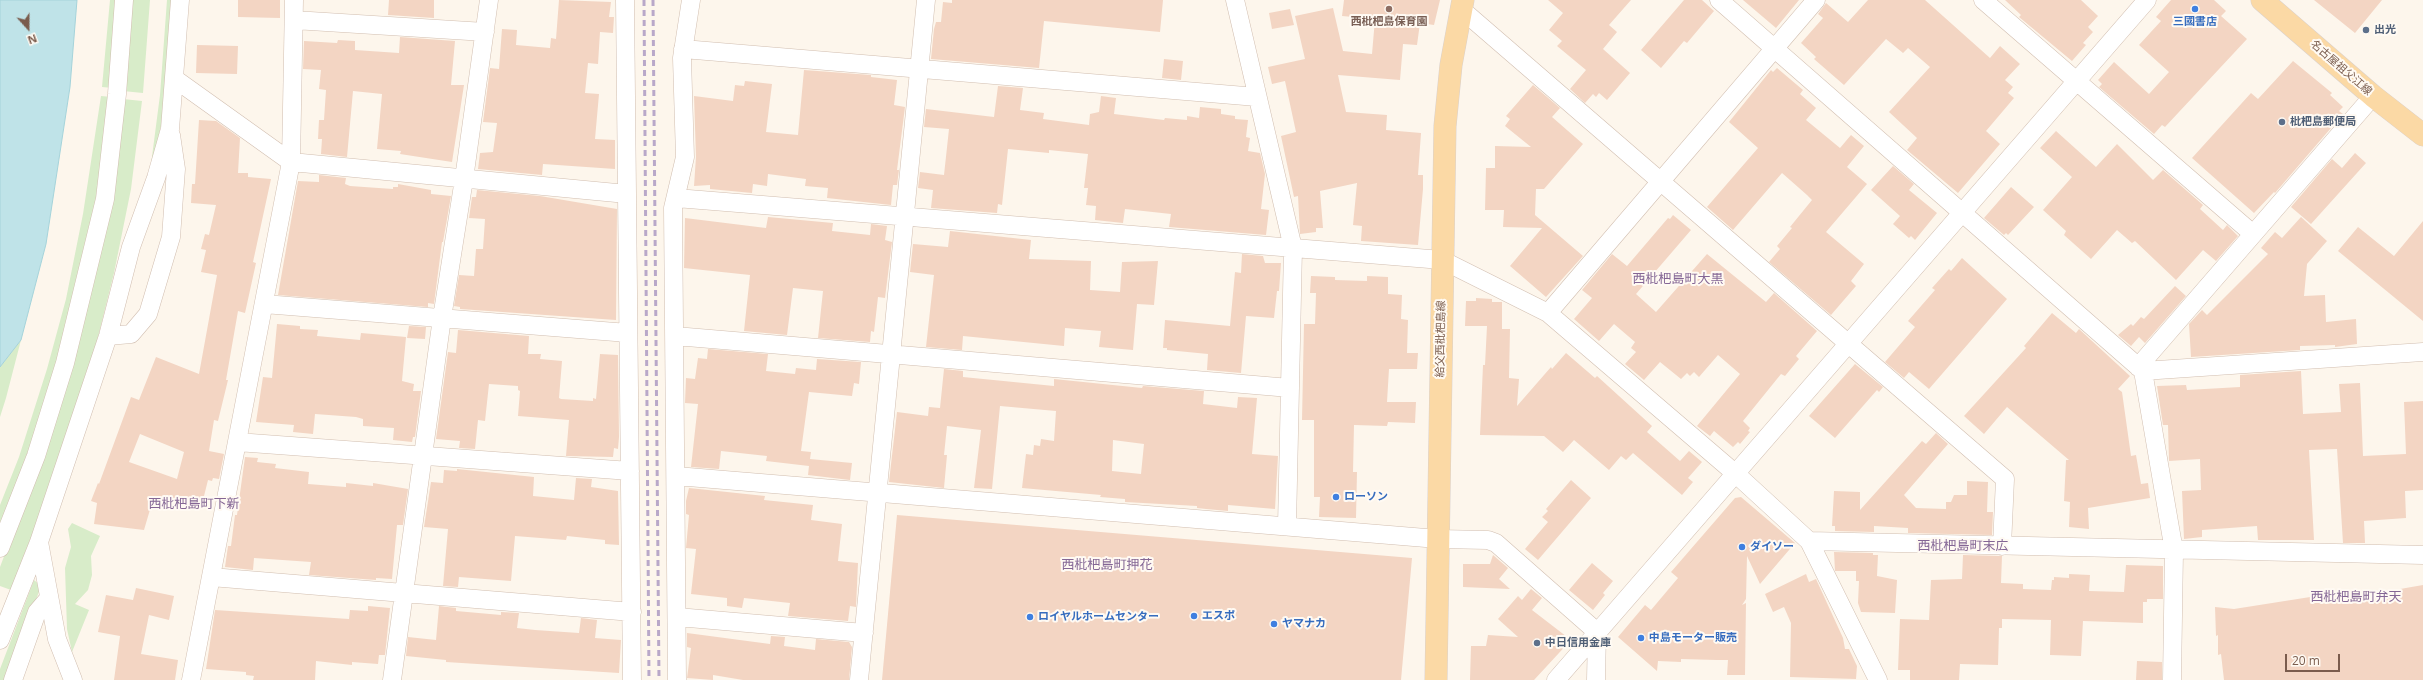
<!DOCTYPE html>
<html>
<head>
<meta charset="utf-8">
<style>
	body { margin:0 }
	#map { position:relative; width:2423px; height:680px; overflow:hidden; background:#fdf6ec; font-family:"Open Sans",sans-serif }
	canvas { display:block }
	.north { position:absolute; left:8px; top:8px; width:40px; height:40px; -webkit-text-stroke:3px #fffaf3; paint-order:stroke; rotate:159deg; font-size:11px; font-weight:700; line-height:16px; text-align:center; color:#7a5c4d }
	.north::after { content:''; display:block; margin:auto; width:14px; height:18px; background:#7a5c4d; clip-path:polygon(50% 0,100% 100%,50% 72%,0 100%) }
	.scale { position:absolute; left:2285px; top:654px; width:55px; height:18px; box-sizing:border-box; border:2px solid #7a5c4d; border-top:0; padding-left:5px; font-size:12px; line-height:14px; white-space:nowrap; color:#7a5c4d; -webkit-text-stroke:3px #fffaf3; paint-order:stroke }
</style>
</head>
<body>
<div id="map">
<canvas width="2423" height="680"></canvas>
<div class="north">N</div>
<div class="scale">20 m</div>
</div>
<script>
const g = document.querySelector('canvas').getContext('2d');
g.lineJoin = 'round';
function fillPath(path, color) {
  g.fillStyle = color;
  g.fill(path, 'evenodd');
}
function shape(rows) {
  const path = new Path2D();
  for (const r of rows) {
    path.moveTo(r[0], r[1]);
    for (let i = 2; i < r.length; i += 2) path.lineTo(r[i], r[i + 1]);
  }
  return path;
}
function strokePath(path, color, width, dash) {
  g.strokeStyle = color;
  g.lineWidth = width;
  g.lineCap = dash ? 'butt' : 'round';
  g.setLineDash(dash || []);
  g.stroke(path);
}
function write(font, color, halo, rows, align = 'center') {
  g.font = font + ' "Open Sans","Noto Sans JP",sans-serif';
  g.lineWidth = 4;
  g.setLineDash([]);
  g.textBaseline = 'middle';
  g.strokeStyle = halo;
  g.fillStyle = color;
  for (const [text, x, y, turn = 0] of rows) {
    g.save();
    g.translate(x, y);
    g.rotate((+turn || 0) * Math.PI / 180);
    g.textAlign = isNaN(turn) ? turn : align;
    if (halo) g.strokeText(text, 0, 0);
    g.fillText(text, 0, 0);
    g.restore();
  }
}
fillPath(shape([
	[110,0,120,0,113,88,102,87],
	[130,0,150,0,143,93,123,91],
	[167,0,172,0,162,122,150,172,160,95],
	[101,96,112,97,98,205,59,367,0,532,0,505,19,457,47,369,66,299,83,214],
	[123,99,142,101,131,189,114,273,87,381,53,480,11,590,0,586,0,567,42,456],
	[21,340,6,398,0,417,0,367],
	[72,523,100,536,91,556,92,575,88,590,75,604,89,610,72,652,67,629,65,568,71,547,68,529],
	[34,580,41,586,33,608,7,680,0,680,0,669]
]), '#d8ecc9');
const water = shape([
	[0,0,77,0,70,87,46,244,21,340,0,367,0,0]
]);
fillPath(water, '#bfe3e8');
strokePath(water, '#a5d3da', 1);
fillPath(shape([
	[238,0,280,0,280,18,238,17],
	[389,0,434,0,434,18,388,15],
	[559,0,611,2,609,17,614,17,613,33,600,32,598,64,588,63,585,93,599,94,595,139,615,140,615,169,543,164,542,175,478,169,480,153,493,152,497,123,483,122,490,68,499,69,502,29,517,30,516,45,550,48,551,38,556,39],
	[952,0,1163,0,1160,32,1044,21,1039,68,931,59,934,29,936,22,941,22,943,2,952,3],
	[1344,0,1440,0,1434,25,1420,23,1417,45,1403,44,1400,80,1338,75,1346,112,1387,115,1386,130,1421,133,1418,175,1423,175,1423,189,1418,245,1361,241,1362,226,1353,225,1357,183,1320,191,1323,228,1316,228,1316,232,1300,234,1298,196,1294,197,1281,136,1296,132,1285,81,1272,84,1268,67,1305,59,1295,16,1333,8,1343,51,1372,54,1375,19,1342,16],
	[1548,0,1631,0,1609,25,1617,32,1603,49,1630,73,1607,100,1599,93,1596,97,1593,94,1585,103,1570,89,1586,70,1557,46,1562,41,1549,30,1563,13],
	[1684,0,1702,0,1714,11,1687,43,1684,41,1661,68,1641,50],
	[1743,0,1799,0,1776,28],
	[1868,0,1925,0,1990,58,2000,46,2020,64,2005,80,2013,87,2008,93,2014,98,1986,131,2000,144,1958,193,1907,150,1917,138,1889,112,1930,67,1908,48,1903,53,1886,39,1844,85,1814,59,1816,57,1801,43,1823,18,1818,14,1826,3,1848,22],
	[2005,0,2081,0,2098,16,2088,27,2093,32,2083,43,2086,45,2072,61,2019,17,2021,15],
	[2171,0,2214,0,2226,11,2221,16,2247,39,2165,127,2162,125,2154,134,2099,87,2102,84,2098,80,2114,62,2149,94,2169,72,2139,45,2161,21,2156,17],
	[2314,0,2382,0,2355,33],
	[1290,9,1294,25,1272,29,1269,13],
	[400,37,455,41,451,85,464,85,452,162,400,154,401,151,377,149,382,94,353,91,347,157,321,154,322,139,318,139,319,120,324,120,326,90,319,89,321,70,303,69,304,41,337,43,338,40,355,41,355,50,399,53],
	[197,45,238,46,237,74,196,73],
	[1164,59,1183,61,1181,80,1162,78],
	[2293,61,2332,93,2330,95,2343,107,2339,111,2343,114,2275,193,2274,192,2254,213,2192,158,2251,93,2258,99],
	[1777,68,1803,90,1800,94,1816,108,1806,120,1840,148,1851,135,1864,146,1847,167,1867,184,1826,232,1864,264,1851,281,1856,286,1831,315,1769,262,1780,249,1777,246,1792,228,1790,227,1812,200,1807,195,1782,173,1733,230,1707,207,1758,148,1729,122,1771,70,1773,72],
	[804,70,871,75,871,77,897,80,894,105,905,107,897,170,899,170,897,185,893,185,891,205,827,198,828,188,805,186,806,179,768,174,767,186,753,184,752,193,710,189,710,185,694,186,696,157,694,96,733,101,735,85,744,86,745,81,772,84,766,132,798,135],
	[1533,85,1560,108,1552,117,1583,144,1544,189,1536,189,1535,215,1583,256,1546,297,1510,266,1542,228,1503,227,1504,210,1485,210,1486,168,1495,168,1495,146,1531,147,1505,126,1510,119,1506,116],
	[998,86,1023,88,1020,110,1044,113,1043,119,1089,125,1090,114,1099,112,1101,96,1116,98,1114,114,1164,120,1165,118,1187,120,1187,116,1199,118,1200,107,1221,109,1221,114,1235,116,1235,119,1248,120,1246,137,1250,138,1248,151,1260,153,1265,174,1261,209,1269,210,1266,235,1169,227,1171,214,1125,209,1123,223,1095,220,1096,206,1086,205,1088,188,1084,188,1088,154,1049,150,1049,153,1008,149,1002,205,998,204,997,213,931,208,933,190,918,188,920,172,944,175,949,129,924,127,926,109,994,117],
	[199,120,216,121,240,138,238,173,248,173,248,177,271,179,253,262,256,263,245,313,238,311,226,380,228,380,218,421,214,420,209,451,224,454,219,479,213,478,212,481,208,480,201,508,154,496,144,530,94,524,97,503,91,501,98,483,99,484,131,397,139,400,156,357,199,374,217,275,201,272,206,250,201,249,205,234,209,235,216,205,191,203,192,184,195,184],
	[140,434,184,452,177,479,129,462],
	[2056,131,2096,167,2117,144,2153,180,2163,170,2203,205,2200,209,2223,230,2227,225,2238,236,2216,261,2203,250,2176,280,2135,241,2132,243,2117,230,2091,259,2064,235,2066,231,2043,210,2072,177,2040,148],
	[2355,153,2366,163,2311,224,2291,207,2332,159,2342,168],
	[1893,166,1914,184,1909,190,1937,213,1915,240,1911,236,1909,238,1893,224,1900,216,1871,190],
	[319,175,346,178,345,184,350,186,393,189,393,187,398,187,398,184,431,190,431,194,451,196,443,242,442,242,434,304,428,303,428,307,278,295,298,181,319,182],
	[2011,187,2034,207,2008,235,2006,233,2004,235,1984,218],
	[477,190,540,196,617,209,616,320,460,309,460,307,454,306,459,275,474,276,476,249,483,249,485,219,469,218,472,197,476,197],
	[1673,215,1691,230,1636,294,1656,312,1707,254,1766,302,1774,293,1817,331,1796,356,1799,359,1785,376,1781,374,1743,421,1750,428,1748,431,1750,432,1740,444,1738,442,1733,447,1714,431,1710,436,1697,426,1740,374,1718,355,1699,377,1694,372,1690,376,1687,373,1681,379,1660,362,1644,380,1625,364,1636,352,1631,348,1635,342,1614,324,1599,341,1574,319,1592,298,1582,290,1612,254,1627,266,1668,218,1670,219],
	[768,217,833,223,832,231,870,235,871,224,887,226,885,240,892,242,885,298,878,297,874,332,871,331,870,342,818,338,823,291,793,288,787,335,744,331,750,275,684,268,685,218,766,228],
	[2301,217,2327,241,2307,264,2304,296,2325,295,2326,322,2356,319,2357,344,2335,347,2335,345,2300,346,2300,350,2191,357,2189,324,2202,310,2207,315,2268,254,2261,248,2275,232,2282,238],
	[2423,221,2423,321,2338,251,2358,227,2394,256],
	[950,231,1031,240,1029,259,1091,261,1090,290,1120,292,1122,262,1158,261,1154,305,1137,304,1133,350,1099,347,1101,331,1065,328,1064,346,963,336,962,350,926,347,934,275,910,272,913,244,948,247],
	[1242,254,1263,256,1265,263,1281,263,1279,291,1277,291,1274,318,1246,316,1241,373,1207,370,1208,354,1167,350,1167,348,1163,348,1165,320,1230,326,1235,272,1241,273],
	[1962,258,2007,299,1929,389,1909,372,1904,378,1885,362,1915,327,1908,321,1935,290,1932,288,1949,269,1951,271],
	[1311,276,1335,277,1335,280,1367,281,1367,276,1388,277,1388,294,1402,295,1401,319,1408,320,1407,353,1418,353,1417,369,1389,369,1387,402,1416,402,1415,423,1388,422,1387,426,1354,425,1353,472,1357,472,1356,518,1319,517,1320,497,1314,497,1314,420,1302,420,1304,324,1315,324,1316,293,1310,293],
	[2175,286,2186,296,2145,343,2139,337,2131,346,2118,335,2131,324,2133,326,2141,317,2144,319],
	[1476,298,1492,299,1492,302,1502,302,1502,329,1510,329,1509,378,1519,379,1517,406,1551,367,1552,369,1566,353,1595,378,1597,376,1652,426,1647,432,1680,461,1689,451,1702,462,1688,478,1693,482,1682,495,1633,453,1626,460,1621,456,1609,470,1574,440,1563,452,1544,436,1480,435,1483,365,1485,365,1487,326,1465,326,1466,301,1476,301],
	[2052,313,2076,333,2079,329,2130,376,2118,389,2122,392,2131,456,2136,455,2141,484,2148,483,2150,498,2088,508,2089,529,2069,527,2070,502,2064,501,2066,460,2069,460,2007,407,1984,434,1964,416,2026,348,2024,346],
	[277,324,300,326,300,329,318,330,317,336,360,340,361,333,406,337,402,381,414,384,413,391,421,391,415,437,413,437,412,442,393,440,394,428,363,426,363,419,356,417,315,414,313,434,293,432,294,425,256,422,263,377,272,378],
	[409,326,426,327,425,339,407,338],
	[458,330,529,336,528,354,541,354,540,359,562,361,559,398,561,399,593,401,593,398,596,399,600,354,618,355,619,437,618,449,614,448,613,457,566,456,569,420,518,416,520,391,518,390,518,386,489,384,485,421,478,420,475,449,459,448,460,441,436,439,448,352,456,353],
	[708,349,768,354,766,371,795,374,796,368,816,370,817,359,861,362,859,384,854,383,852,396,809,392,801,451,811,452,810,459,852,463,850,480,808,475,809,466,766,461,767,456,721,451,719,469,691,467,698,404,685,403,686,378,695,379,698,358,707,359],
	[1855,364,1883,387,1879,392,1877,390,1835,438,1809,416],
	[944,369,963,371,963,377,1054,386,1054,379,1142,388,1143,386,1204,391,1203,404,1237,408,1238,397,1257,398,1252,454,1278,456,1275,509,1228,505,1228,511,1206,509,1197,508,1197,506,1125,502,1125,499,1100,497,1101,495,1022,488,1026,454,1033,455,1034,445,1040,446,1041,439,1054,441,1056,411,1000,406,992,489,974,488,981,430,947,426,944,455,947,455,944,488,889,482,897,412,928,416,929,407,940,408],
	[1113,440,1144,444,1141,474,1112,471],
	[2301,371,2303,414,2341,412,2339,384,2360,383,2363,456,2406,454,2404,402,2423,401,2423,490,2405,491,2406,518,2364,521,2365,543,2343,543,2337,449,2309,450,2314,540,2258,540,2257,526,2202,530,2202,537,2184,539,2182,491,2201,490,2200,459,2169,461,2168,425,2163,425,2157,386,2186,385,2187,390,2240,387,2240,375],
	[1936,433,1948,444,1904,495,1916,508,1946,509,1946,502,1951,502,1954,495,1967,495,1967,481,1988,482,1987,512,1993,512,1992,535,1908,533,1908,528,1874,526,1874,532,1835,531,1835,526,1832,526,1834,491,1860,492,1860,510,1922,441,1926,444],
	[245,457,258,458,257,462,276,464,275,468,309,472,308,484,346,487,346,483,373,486,373,483,408,489,403,525,397,525,392,579,376,578,376,580,309,575,311,562,254,558,253,570,225,567,228,546,231,546,235,515,237,515],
	[457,469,534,477,533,496,574,500,576,478,592,479,591,487,618,491,619,545,605,544,605,540,567,536,566,540,515,536,511,581,459,577,458,587,443,586,448,529,424,527,431,482,443,483,444,470,457,471],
	[1571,480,1591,498,1538,560,1525,549,1548,522,1542,517,1548,511,1546,509],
	[689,488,765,496,764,500,813,505,811,520,842,524,838,561,858,563,856,607,850,606,848,621,788,616,790,603,744,598,742,608,727,606,727,598,691,594,696,549,686,548,689,515,686,514,686,501],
	[1741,497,1795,543,1760,584,1747,556,1746,599,1742,605,1746,603,1745,675,1727,675,1728,660,1717,660,1681,659,1681,662,1658,661,1657,671,1618,637,1645,605,1651,610,1678,578,1671,572,1735,498],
	[897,515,1412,558,1401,680,882,680],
	[1834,552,1873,553,1873,555,1878,555,1877,576,1897,580,1895,613,1861,612,1858,603,1859,581,1856,581,1856,571,1835,571],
	[1493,555,1508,568,1499,579,1510,589,1463,587,1463,564,1490,564],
	[1963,555,2002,556,2001,583,2023,584,2023,589,2051,590,2052,580,2054,580,2054,577,2069,578,2069,574,2090,575,2089,591,2124,592,2126,565,2163,566,2163,599,2147,599,2147,602,2143,602,2143,623,2083,621,2081,656,2050,655,2051,620,2002,619,2002,628,1999,628,1998,665,1960,664,1959,680,1910,680,1910,670,1898,670,1900,619,1929,620,1931,580,1962,579],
	[1592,563,1613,581,1603,593,1605,595,1593,610,1569,590],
	[1806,574,1809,582,1816,579,1843,638,1845,649,1849,649,1857,666,1856,679,1790,677,1791,623,1784,607,1773,612,1765,594],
	[2423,585,2423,680,2224,680,2221,654,2218,655,2218,635,2216,636,2215,607,2234,609,2342,592,2343,599],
	[136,588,174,596,169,620,149,615,141,654,178,660,175,680,114,680,120,636,98,632,106,595,133,600],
	[1531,589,1542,598,1532,610,1571,640,1534,680,1470,680,1471,646,1486,646,1488,635,1518,637,1498,619,1518,596,1522,600],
	[368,606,390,608,385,655,379,655,378,664,352,662,352,665,316,661,315,680,253,680,254,676,246,675,246,672,206,669,215,610,349,619,350,610,368,611],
	[439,606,456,608,456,611,501,615,501,612,519,613,517,628,535,630,579,633,581,618,597,620,595,638,621,640,619,673,446,662,446,660,406,656,408,637,436,640],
	[687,633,770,644,771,636,785,637,784,646,815,650,816,639,849,642,852,647,849,680,743,680,713,675,713,680,687,678,691,648,687,647],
	[2137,661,2162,662,2162,680,2136,680]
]), '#f3d5c3');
const minor = shape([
	[625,0,632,680],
	[1235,0,1293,248,1287,526],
	[1719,0,2143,371,2174,551,2172,680],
	[1983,0,2253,234],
	[1461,9,2005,479,2002,546],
	[294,20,485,32],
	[683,49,1257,97],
	[175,79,291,162,627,194],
	[676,198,1442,260,1548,313,1736,474,1809,541,1878,680],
	[264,304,628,333],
	[1548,313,1816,0],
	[108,336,131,334,148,314,171,237,176,169,171,135],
	[675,336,1290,388],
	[2138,367,2373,96],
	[2143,371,2423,352],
	[237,442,630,471],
	[676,476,1438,539,1488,540,1496,543,1597,632,1596,680],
	[1809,541,2423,555],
	[39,542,57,639,73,680],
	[0,548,36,456,65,363,105,199,117,94,124,0],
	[211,577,632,612],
	[677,617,864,633],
	[0,640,39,542,108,336,131,247,156,178,170,129,180,0],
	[13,680,37,612,49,598],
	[191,680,291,162,294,0],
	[392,680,442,318,464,179,489,0],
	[677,680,673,208,685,157,682,58,691,0],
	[859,680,926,0],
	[1556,680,2147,0]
]);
const major = shape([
	[2262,0,2373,96,2423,135],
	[1436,680,1445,126,1451,65,1463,0]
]);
strokePath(minor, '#d1beb0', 19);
strokePath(major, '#dad1cd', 23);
strokePath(minor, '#fff', 18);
strokePath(major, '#fbd9a5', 22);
strokePath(shape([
	[644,0,649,680],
	[653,0,659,680]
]), '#b9a8c9', 3, [6, 4]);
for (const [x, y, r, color] of [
	[1389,9,4,"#8d6e63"],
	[2195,9,4,"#3f7fe0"],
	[2366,30,4,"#5c6f8a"],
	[2282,122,4,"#5c6f8a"],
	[1336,497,4,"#3f7fe0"],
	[1742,547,4,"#3f7fe0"],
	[1194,616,4,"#3f7fe0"],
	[1030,617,4,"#3f7fe0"],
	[1274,624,4,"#3f7fe0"],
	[1641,638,4,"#3f7fe0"],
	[1537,643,4,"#5c6f8a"]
]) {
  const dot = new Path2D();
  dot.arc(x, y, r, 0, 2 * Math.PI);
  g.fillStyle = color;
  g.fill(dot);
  strokePath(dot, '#fffaf3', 1.5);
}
write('bold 11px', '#785e54', '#fffaf3', [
	["西枇杷島保育園",1389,22]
]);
write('bold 11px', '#366cbe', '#fffaf3', [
	["三國書店",2195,22,"center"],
	["ローソン",1344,497],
	["ダイソー",1750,547],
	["エスポ",1202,616],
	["ロイヤルホームセンター",1038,617],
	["ヤマナカ",1282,624],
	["中島モーター販売",1649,638]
], 'left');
write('bold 11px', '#4e5e75', '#fffaf3', [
	["出光",2374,30],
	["枇杷島郵便局",2290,122],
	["中日信用金庫",1545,643]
], 'left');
write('11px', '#7a5c4d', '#fffaf3', [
	["名古屋祖父江線",2341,68,41],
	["給父西枇杷島線",1441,339,-89]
]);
write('13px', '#846695', '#fffaf3', [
	["西枇杷島町大黒",1678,279],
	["西枇杷島町下新",194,504],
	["西枇杷島町末広",1963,546],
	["西枇杷島町押花",1107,565],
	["西枇杷島町弁天",2356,597]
]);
</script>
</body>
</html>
